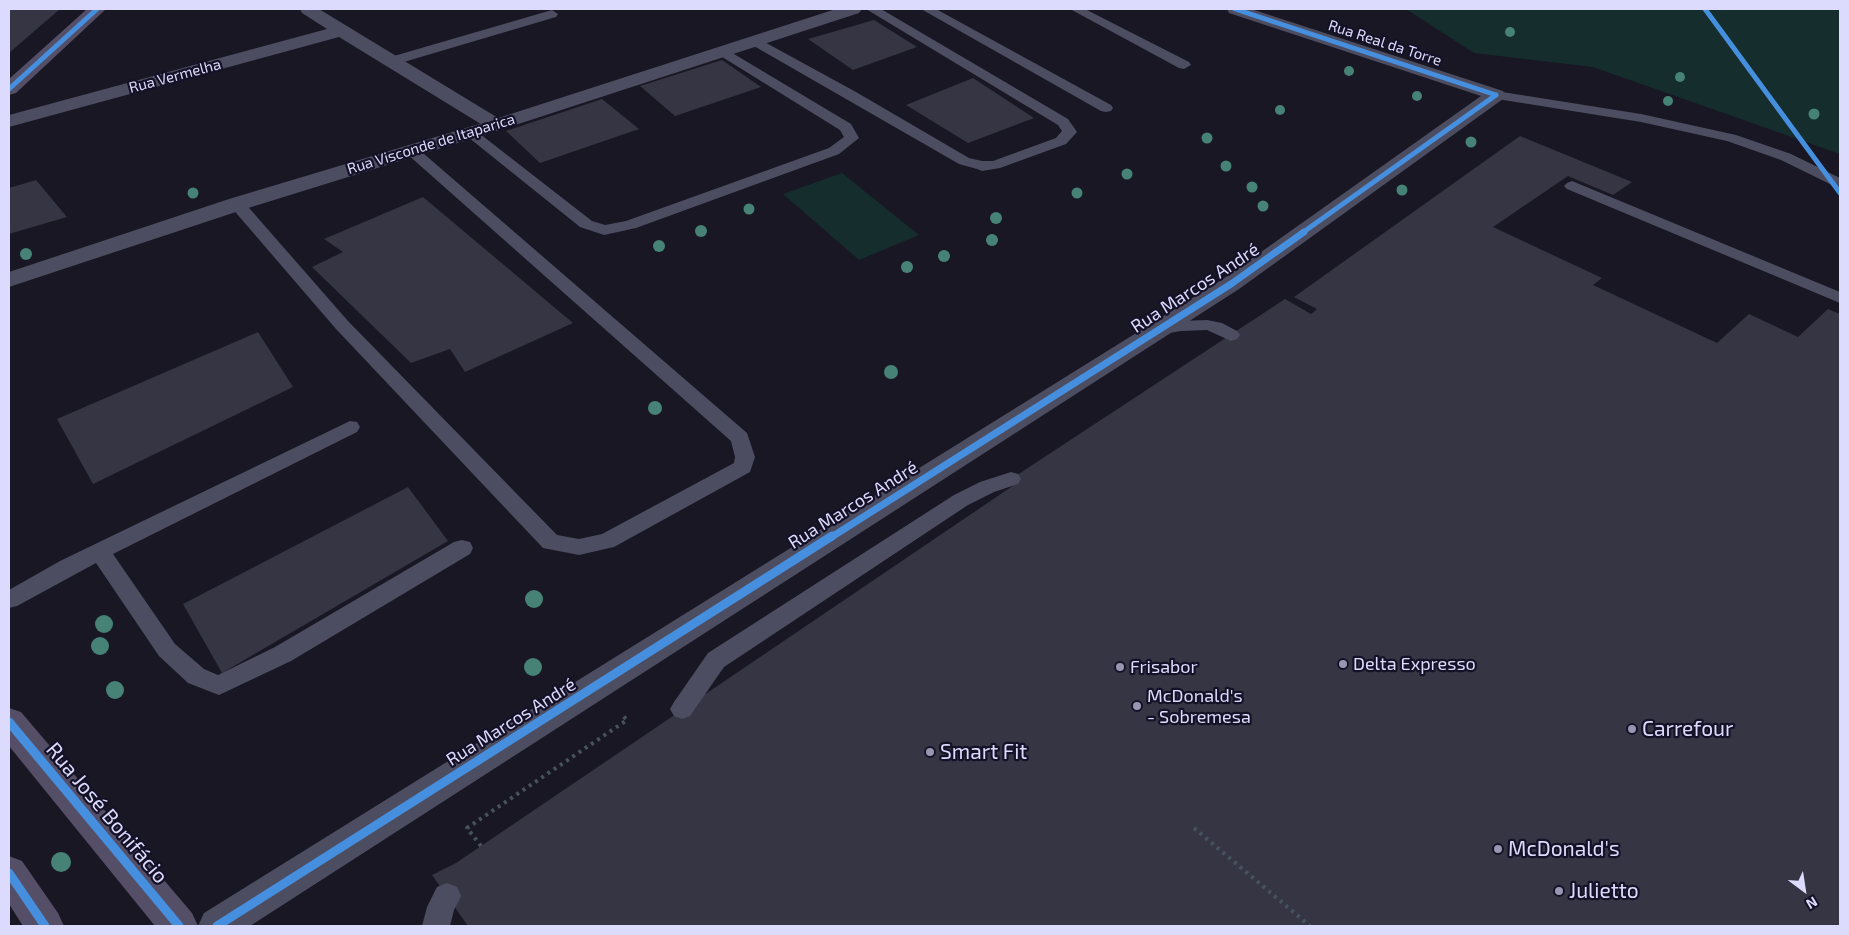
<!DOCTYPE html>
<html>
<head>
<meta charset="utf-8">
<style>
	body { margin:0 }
	#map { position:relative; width:1849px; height:935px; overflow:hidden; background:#181723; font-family:"Exo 2",sans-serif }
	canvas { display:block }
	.frame { position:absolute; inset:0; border:10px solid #dddbfd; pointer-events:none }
	.north { position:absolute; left:1779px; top:865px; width:50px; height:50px; -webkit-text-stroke:4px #151228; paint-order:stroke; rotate:149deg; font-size:14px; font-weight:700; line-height:20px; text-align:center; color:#dddbfd }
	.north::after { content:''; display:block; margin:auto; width:18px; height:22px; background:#dddbfd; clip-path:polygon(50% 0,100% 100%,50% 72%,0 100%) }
</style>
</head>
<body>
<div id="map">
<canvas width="1849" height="935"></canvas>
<div class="frame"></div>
<div class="north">N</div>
</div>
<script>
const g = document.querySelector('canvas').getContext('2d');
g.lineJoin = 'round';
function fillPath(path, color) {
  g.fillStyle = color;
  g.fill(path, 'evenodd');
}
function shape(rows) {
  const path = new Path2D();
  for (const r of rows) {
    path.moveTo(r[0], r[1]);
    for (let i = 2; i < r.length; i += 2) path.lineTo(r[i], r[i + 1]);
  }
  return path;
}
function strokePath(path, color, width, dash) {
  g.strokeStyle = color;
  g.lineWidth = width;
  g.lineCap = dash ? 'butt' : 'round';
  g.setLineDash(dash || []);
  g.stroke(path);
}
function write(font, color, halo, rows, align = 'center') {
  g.font = font + ' "Exo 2",sans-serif';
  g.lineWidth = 4.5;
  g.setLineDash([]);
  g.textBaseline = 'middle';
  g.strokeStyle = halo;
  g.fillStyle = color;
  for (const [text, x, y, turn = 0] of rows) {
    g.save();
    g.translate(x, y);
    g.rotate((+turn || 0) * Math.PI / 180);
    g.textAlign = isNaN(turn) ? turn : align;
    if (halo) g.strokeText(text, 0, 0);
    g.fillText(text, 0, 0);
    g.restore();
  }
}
fillPath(shape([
	[1406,9,1840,9,1840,154,1593,67,1474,53],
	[842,173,919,235,859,260,783,194]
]), '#152d2d');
fillPath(shape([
	[9,9,60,9,9,53],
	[874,20,917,47,853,70,808,39],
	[722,60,761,87,675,116,640,86],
	[973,78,1034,118,968,143,906,105],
	[602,99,639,129,540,163,506,131],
	[1520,136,1632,182,1613,195,1568,176,1493,227,1602,278,1593,285,1717,343,1749,314,1798,337,1828,309,1840,314,1840,926,468,926,432,875,456,863,1017,483,1011,479,1285,299,1311,314,1317,309,1294,297],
	[36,180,67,217,9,234,9,188],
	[423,197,573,323,465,372,450,349,411,363,312,267,343,252,324,239],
	[258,332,293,387,93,484,57,419],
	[408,487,448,541,222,673,183,604]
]), '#363544');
strokePath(shape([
	[1194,828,1310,926],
	[481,846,467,828,627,720,623,716]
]), '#46535f', 4, [3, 4.5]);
fillPath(shape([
	[866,9,881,9,1068,119,1077,132,1066,144,1000,168,982,171,977,169,959,164,747,42,754,38,759,39,856,92,969,158,982,161,993,161,1056,138,1062,131,1058,125,866,9],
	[921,9,936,9,1111,105,1113,108,1111,111,1106,112,1101,111,921,9],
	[1070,9,1085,9,1189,62,1191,65,1184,69,1179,68,1070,9],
	[552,10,558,14,556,17,397,64,387,64,385,61,387,58,552,10],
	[724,48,851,124,859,138,839,154,636,228,604,235,580,227,463,133,465,130,475,130,592,221,605,225,626,221,829,148,844,137,840,130,719,55,717,52,724,48],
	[1496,91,1641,114,1736,135,1791,154,1840,178,1840,189,1781,160,1727,141,1641,122,1491,98,1489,95,1491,92,1496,91],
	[411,146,416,147,747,433,755,457,750,472,614,547,579,555,543,548,336,329,231,207,229,204,231,201,243,201,348,321,557,535,579,539,602,534,734,463,735,457,731,441,406,153,404,150,406,147,411,146],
	[1572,181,1840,292,1840,303,1567,189,1564,186,1567,183,1572,181],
	[1207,320,1222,323,1237,331,1240,335,1237,339,1231,341,1207,330,1181,331,1158,335,1152,334,1149,330,1152,326,1158,325,1181,321,1207,320],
	[350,421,357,422,360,427,357,432,113,554,175,644,204,669,218,675,275,647,454,542,462,540,470,542,473,548,470,554,291,661,219,695,188,683,159,656,96,563,17,606,9,608,9,590,60,561,350,421],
	[1011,472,1018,474,1021,479,1018,484,994,492,968,505,724,667,690,716,682,719,674,716,670,709,674,702,708,653,954,495,980,482,1011,472],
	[447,883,457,887,461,896,454,910,450,926,422,926,427,907,437,887,447,883]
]), '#4d4d62');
fillPath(shape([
	[300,9,319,9,503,121,506,125,503,129,496,131,489,129,339,37,9,127,9,115,327,29,302,13,300,9],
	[1227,9,1251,9,1503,91,1506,95,1503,99,1239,289,250,926,198,926,204,913,1223,279,1481,96,1229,13,1227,9]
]), '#4d4d62');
fillPath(shape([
	[836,9,862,9,859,13,503,129,245,209,9,287,9,272,229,199,489,121,836,9]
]), '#4d4d62');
fillPath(shape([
	[87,9,106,9,16,93,9,95,9,79,87,9],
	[9,708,21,712,192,913,198,926,155,926,9,746,9,708],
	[9,856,22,861,58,913,64,926,23,926,9,904,9,856]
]), '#544e67');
strokePath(shape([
	[1235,9,1496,95],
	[1705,9,1840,193],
	[9,89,97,9],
	[1302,233,1496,95]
]), '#468fdf', 5);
strokePath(shape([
	[830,538,1231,284,1304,232]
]), '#468fdf', 7);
strokePath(shape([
	[9,722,179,926],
	[9,873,45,926],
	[217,926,832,536]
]), '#468fdf', 9);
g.fillStyle = '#468276';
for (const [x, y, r] of [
	[1510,32,5],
	[1349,71,5],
	[1680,77,5],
	[1417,96,5],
	[1668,101,5],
	[1280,110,5],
	[1814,114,5.5],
	[1207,138,5.5],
	[1471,142,5.5],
	[1226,166,5.5],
	[1127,174,5.5],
	[1252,187,5.5],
	[1402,190,5.5],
	[193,193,5.5],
	[1077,193,5.5],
	[1263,206,5.5],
	[749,209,5.5],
	[996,218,6],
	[701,231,6],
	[992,240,6],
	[659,246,6],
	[26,254,6],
	[944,256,6],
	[907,267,6],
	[891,372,7],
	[655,408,7],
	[534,599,9],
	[104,624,9],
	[100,646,9],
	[533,667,9],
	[115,690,9],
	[61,862,10]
]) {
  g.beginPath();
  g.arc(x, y, r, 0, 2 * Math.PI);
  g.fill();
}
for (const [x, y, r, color] of [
	[1343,664,5,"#9896b1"],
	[1120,667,5,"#9896b1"],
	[1137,706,5,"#9896b1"],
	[1632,729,5,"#9896b1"],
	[930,752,5,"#9896b1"],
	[1498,849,5,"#9896b1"],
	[1559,891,5,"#9896b1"]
]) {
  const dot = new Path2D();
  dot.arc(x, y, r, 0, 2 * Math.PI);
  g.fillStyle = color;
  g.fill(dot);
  strokePath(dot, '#151228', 2);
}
write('15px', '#dddbfd', '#151228', [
	["Rua Real da Torre",1385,43,18],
	["Rua Vermelha",175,76,-15],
	["Rua Visconde de Itaparica",431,144,-17]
]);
write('18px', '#dddbfd', '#151228', [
	["Rua Marcos André",1195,288,-33],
	["Rua Marcos André",853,505,-32],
	["Rua Marcos André",511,722,-32]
]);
write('18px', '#dddbfd', '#151228', [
	["Delta Expresso",1353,664],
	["Frisabor",1130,667],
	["McDonald's",1147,696],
	["- Sobremesa",1147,717]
], 'left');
write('21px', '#dddbfd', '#151228', [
	["Carrefour",1642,729],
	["Smart Fit",940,752],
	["McDonald's",1508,849],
	["Julietto",1569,891]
], 'left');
write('21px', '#dddbfd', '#151228', [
	["Rua José Bonifácio",107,813,50]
]);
</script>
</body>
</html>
